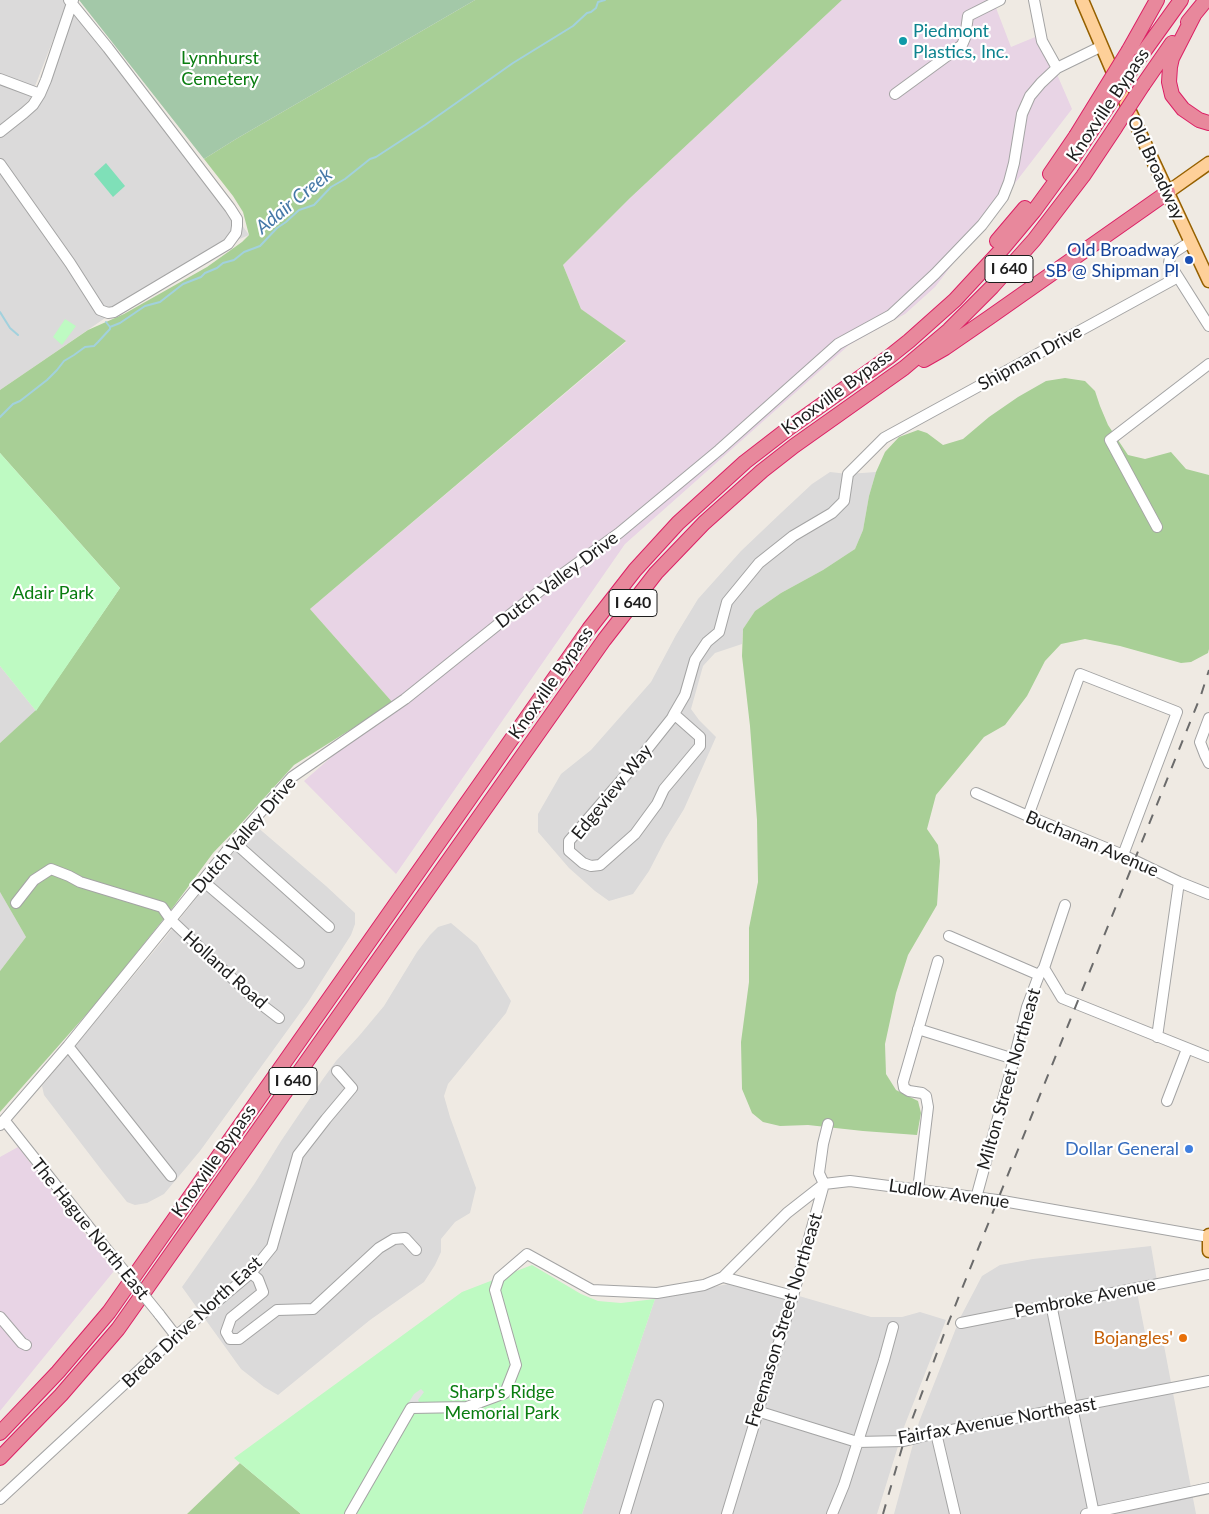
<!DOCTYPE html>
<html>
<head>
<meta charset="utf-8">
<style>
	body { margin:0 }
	canvas { display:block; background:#efeae3 }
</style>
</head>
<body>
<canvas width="1209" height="1514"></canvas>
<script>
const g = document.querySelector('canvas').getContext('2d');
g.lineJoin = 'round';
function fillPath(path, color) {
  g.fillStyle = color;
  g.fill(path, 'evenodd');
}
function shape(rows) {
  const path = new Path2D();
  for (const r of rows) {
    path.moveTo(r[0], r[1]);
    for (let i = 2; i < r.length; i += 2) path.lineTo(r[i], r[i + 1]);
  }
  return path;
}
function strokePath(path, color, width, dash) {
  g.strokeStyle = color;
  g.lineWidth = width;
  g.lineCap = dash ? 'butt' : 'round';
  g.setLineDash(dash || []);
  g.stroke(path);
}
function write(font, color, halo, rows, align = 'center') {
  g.font = font + ' Lato,sans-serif';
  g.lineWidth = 4.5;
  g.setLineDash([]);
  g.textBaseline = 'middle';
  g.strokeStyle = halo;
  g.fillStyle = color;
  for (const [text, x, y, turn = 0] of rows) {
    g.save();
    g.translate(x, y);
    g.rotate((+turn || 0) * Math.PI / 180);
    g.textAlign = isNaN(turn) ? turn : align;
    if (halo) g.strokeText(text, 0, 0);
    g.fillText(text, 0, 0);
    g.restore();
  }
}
fillPath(shape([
	[0,0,65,0,67,4,30,99,18,111,0,125],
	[76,1,108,48,230,208,249,235,228,244,114,312,0,390,0,132,33,105],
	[830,472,848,474,876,472,869,496,863,530,855,549,823,570,781,593,755,611,743,629,742,644,715,653,703,666,691,709,699,720,716,737,684,809,665,840,649,871,633,894,609,901,595,891,569,868,538,832,538,814,561,774,591,750,651,682,676,635,698,599,741,551,782,512,812,484],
	[0,666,36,711,0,743],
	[256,826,326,886,355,913,355,924,351,935,308,1002,200,1151,164,1194,147,1203,135,1205,127,1202,103,1172,44,1095,42,1086,164,939,215,874],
	[0,892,26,937,0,971],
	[451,923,477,945,511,1001,506,1013,448,1084,444,1096,450,1117,476,1188,470,1213,455,1222,441,1239,441,1252,435,1265,424,1282,370,1320,278,1395,264,1387,241,1369,182,1287,255,1183,281,1141,323,1079,336,1061,359,1036,384,1006,417,952,430,935,438,927],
	[1151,1246,1158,1287,1137,1292,1146,1338,1162,1335,1196,1514,894,1514,919,1422,960,1318,982,1276,1000,1265,1033,1259],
	[728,1284,782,1298,799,1296,871,1317,902,1317,920,1312,946,1320,904,1427,877,1514,582,1514,655,1299]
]), '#dbdada');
fillPath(shape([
	[842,0,993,0,1011,47,1040,35,1072,109,935,287,905,314,849,345,625,544,396,874,304,781,393,703,310,609,626,342,581,309,563,265,630,198],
	[18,1147,114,1271,0,1411,0,1157]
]), '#e8d4e5');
fillPath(shape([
	[475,0,842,0,630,198,563,265,581,309,626,341,310,609,393,703,294,765,237,828,213,853,174,906,99,1000,0,1112,0,971,26,937,0,892,0,743,36,710,120,588,0,453,0,390,88,330,124,314,207,267,242,242,249,235,243,212,233,196,204,159,236,139],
	[1065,378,1085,381,1095,391,1100,406,1108,425,1128,455,1145,459,1171,452,1186,469,1209,475,1209,649,1208,653,1191,662,1181,663,1120,646,1085,639,1061,644,1045,661,1027,696,1005,725,984,737,936,795,927,829,938,845,940,861,937,905,908,955,896,993,885,1044,886,1074,896,1090,918,1101,921,1113,917,1135,863,1131,808,1125,780,1126,763,1122,752,1113,742,1089,741,1042,749,982,749,928,758,882,757,820,750,726,742,656,743,629,755,611,781,593,823,570,855,549,863,530,869,496,876,472,885,452,899,437,918,430,927,433,943,445,963,439,989,417,1018,397,1046,381],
	[240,1463,301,1514,187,1514]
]), '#a8cf96');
fillPath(shape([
	[79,0,475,0,236,139,204,159]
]), '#a3c8a8');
fillPath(shape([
	[65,319,76,326,62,345,53,337],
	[0,453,120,588,36,711,0,666],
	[532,1265,581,1294,598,1301,621,1303,655,1299,582,1514,301,1514,234,1458,462,1292]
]), '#befac2');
fillPath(shape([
	[106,163,125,186,113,197,94,174]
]), '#7fe0b8');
fillPath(shape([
	[421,1389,424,1392,418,1400,420,1404,406,1407,414,1394]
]), '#e1e1e1');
strokePath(shape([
	[0,312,10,328,18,335],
	[106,322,110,327],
	[0,417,13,404,20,401,47,380,57,370,64,361,74,355,85,347,94,346,98,342,110,329,110,327,120,323,145,306,160,302,183,284,201,277,205,273,217,268,223,263,234,260,244,252,260,246,277,228,286,222,299,210,314,205,331,187,345,179,370,159,376,157,425,125,513,63,573,26,587,13,591,12,596,8,598,2,605,0]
]), '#a2d1dd', 2);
const minor = shape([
	[1034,0,1042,41,1057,68],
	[0,79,40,94],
	[895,94,962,45,965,38,968,16,1000,0],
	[0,132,24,113,33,105,40,94,46,80,73,0],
	[0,164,70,263,100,310,108,313,114,312,228,244,236,233,237,226,237,219,230,208,108,48,69,0],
	[1178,277,1209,326],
	[1157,527,1110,440,1209,364],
	[674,714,700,737,700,746,664,789,657,804,635,834,600,865,591,866,583,863,569,851,569,841,637,762,672,718,674,714,685,695,695,660,707,642,719,632,727,602,759,563,793,536,832,513,844,501,848,474,884,438,1178,277,1169,263,1170,257,1173,253,1190,242],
	[1209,718,1200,742,1205,755,1209,763],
	[976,793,1028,816,1123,855,1179,882,1209,894],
	[1028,816,1080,674,1177,712,1123,855],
	[234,842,329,927],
	[203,881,299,963],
	[16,903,34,880,51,869,69,876,80,882,162,907,171,920,253,998,279,1018],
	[949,936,1039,975],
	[1044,968,1062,998,1209,1057],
	[918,1029,1014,1059],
	[1157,1037,1179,882],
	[68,1046,171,1176],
	[1167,1101,1187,1049],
	[5,1121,116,1261],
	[0,1125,68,1046,234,842,292,777,405,699,546,586,619,533,719,450,838,344,891,315,935,274,982,225,1003,197,1009,182,1014,163,1022,114,1030,96,1041,83,1057,68,1102,46],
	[918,1190,928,1107,926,1096,922,1093,909,1091,904,1088,903,1082,938,961],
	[976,1198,1014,1059,1027,1007,1039,975,1044,968,1065,905],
	[251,1273,258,1279,263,1292,231,1318,226,1332,230,1339,239,1339,277,1310,313,1309,379,1248,394,1239,405,1238,416,1250],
	[723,1277,793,1296],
	[1051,1304,1094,1514],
	[159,1314,176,1336],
	[0,1317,22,1343,26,1345],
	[961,1323,1209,1274],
	[757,1411,857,1442,904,1441,936,1433,1209,1381],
	[936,1433,955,1514],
	[0,1499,176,1336,251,1273,272,1247,298,1155,326,1119,352,1088,337,1071],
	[350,1514,411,1408,467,1407,505,1393,516,1365,495,1290,499,1278,527,1254,592,1290,657,1293,704,1285,723,1277,787,1213,824,1184,850,1181,997,1200,1209,1237],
	[625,1514,658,1405],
	[727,1514,793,1296,824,1184,819,1173,823,1144,828,1124],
	[832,1514,844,1485,884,1360,893,1327],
	[1086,1514,1209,1488]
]);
const major = shape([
	[1082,0,1126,103,1209,281],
	[1168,192,1209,163],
	[1209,1235,1209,1251]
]);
const highway = shape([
	[1194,15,1172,58,1170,67,1169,82,1172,95,1183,109,1199,120,1209,123],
	[1188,22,1206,0],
	[1129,50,1157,0],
	[1135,64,1181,0],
	[1143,85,1172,43],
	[1050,174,1076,136],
	[997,241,1025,208],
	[924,360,945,348,990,317,1168,192],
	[0,1433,58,1372,109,1312,589,629,635,570,678,523,745,462,789,428,889,357,909,341,955,300,1003,248,1034,211,1075,155,1106,109],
	[0,1458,61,1395,118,1329,604,640,656,573,704,523,762,471,794,446,904,368,949,330,992,287,1034,240,1083,176,1115,128]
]);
strokePath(minor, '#a4a4a4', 12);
strokePath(major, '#966100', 15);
strokePath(highway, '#dc2065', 16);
strokePath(minor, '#fff', 10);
strokePath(major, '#fed099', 12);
strokePath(highway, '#e8889c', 14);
strokePath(shape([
	[883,1514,904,1441,947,1326,1201,695,1209,670]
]), '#6b6b6b', 2, [10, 10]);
const minorBridge = shape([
	[116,1261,159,1314]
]);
const highwayBridge = shape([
	[1106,109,1135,64],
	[1115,128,1143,85],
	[1076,136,1129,50]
]);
strokePath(minorBridge, '#a4a4a4', 12, []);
strokePath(highwayBridge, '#dc2065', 16, []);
strokePath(minorBridge, '#fff', 10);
strokePath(highwayBridge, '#e8889c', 14);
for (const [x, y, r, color] of [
	[903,41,5,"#0f9aa8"],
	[1189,260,5,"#1a4fb4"],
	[1189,1149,5,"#3f7fe0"],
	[1183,1338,5,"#e8710a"]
]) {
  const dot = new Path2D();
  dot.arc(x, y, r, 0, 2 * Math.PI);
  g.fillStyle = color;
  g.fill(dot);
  strokePath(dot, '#fff', 2);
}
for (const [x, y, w] of [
	[1009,269,48],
	[633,603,48],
	[293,1081,48]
]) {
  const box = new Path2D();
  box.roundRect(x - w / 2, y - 13.5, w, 27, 4);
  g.fillStyle = '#fff';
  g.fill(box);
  strokePath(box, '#1d1d1d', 1);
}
write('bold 16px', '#1d1d1d', null, [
	["I 640",1009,269],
	["I 640",633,603],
	["I 640",293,1081]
]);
write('18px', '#0d838f', '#fff', [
	["Piedmont",913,31],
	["Plastics, Inc.",913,52]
], 'left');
write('18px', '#097d10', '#fff', [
	["Lynnhurst",220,58],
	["Cemetery",220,79],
	["Adair Park",53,593],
	["Sharp's Ridge",502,1392],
	["Memorial Park",502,1413]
]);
write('18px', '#1d1d1d', '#fff', [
	["Knoxville Bypass",1108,105,-56],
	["Old Broadway",1156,168,65],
	["Shipman Drive",1030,358,-29],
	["Knoxville Bypass",837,392,-36],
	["Dutch Valley Drive",557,580,-37],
	["Knoxville Bypass",551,683,-55],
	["Edgeview Way",612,792,-51],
	["Dutch Valley Drive",244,835,-49],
	["Buchanan Avenue",1092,844,23],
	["Holland Road",225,970,42],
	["Milton Street Northeast",1009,1079,-74],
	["Knoxville Bypass",214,1161,-55],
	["Ludlow Avenue",949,1194,8],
	["The Hague North East",90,1229,51],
	["Pembroke Avenue",1085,1298,-11],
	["Freemason Street Northeast",784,1320,-73],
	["Breda Drive North East",192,1322,-43],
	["Fairfax Avenue Northeast",997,1421,-10]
]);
write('18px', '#164399', '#fff', [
	["Old Broadway",1179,250],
	["SB @ Shipman Pl",1179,271]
], 'right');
write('18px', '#366cbe', '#fff', [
	["Dollar General",1179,1149]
], 'right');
write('18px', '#c56008', '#fff', [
	["Bojangles'",1173,1338]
], 'right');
write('italic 19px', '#4578a7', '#fff', [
	["Adair Creek",294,201,-39]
]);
</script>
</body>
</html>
